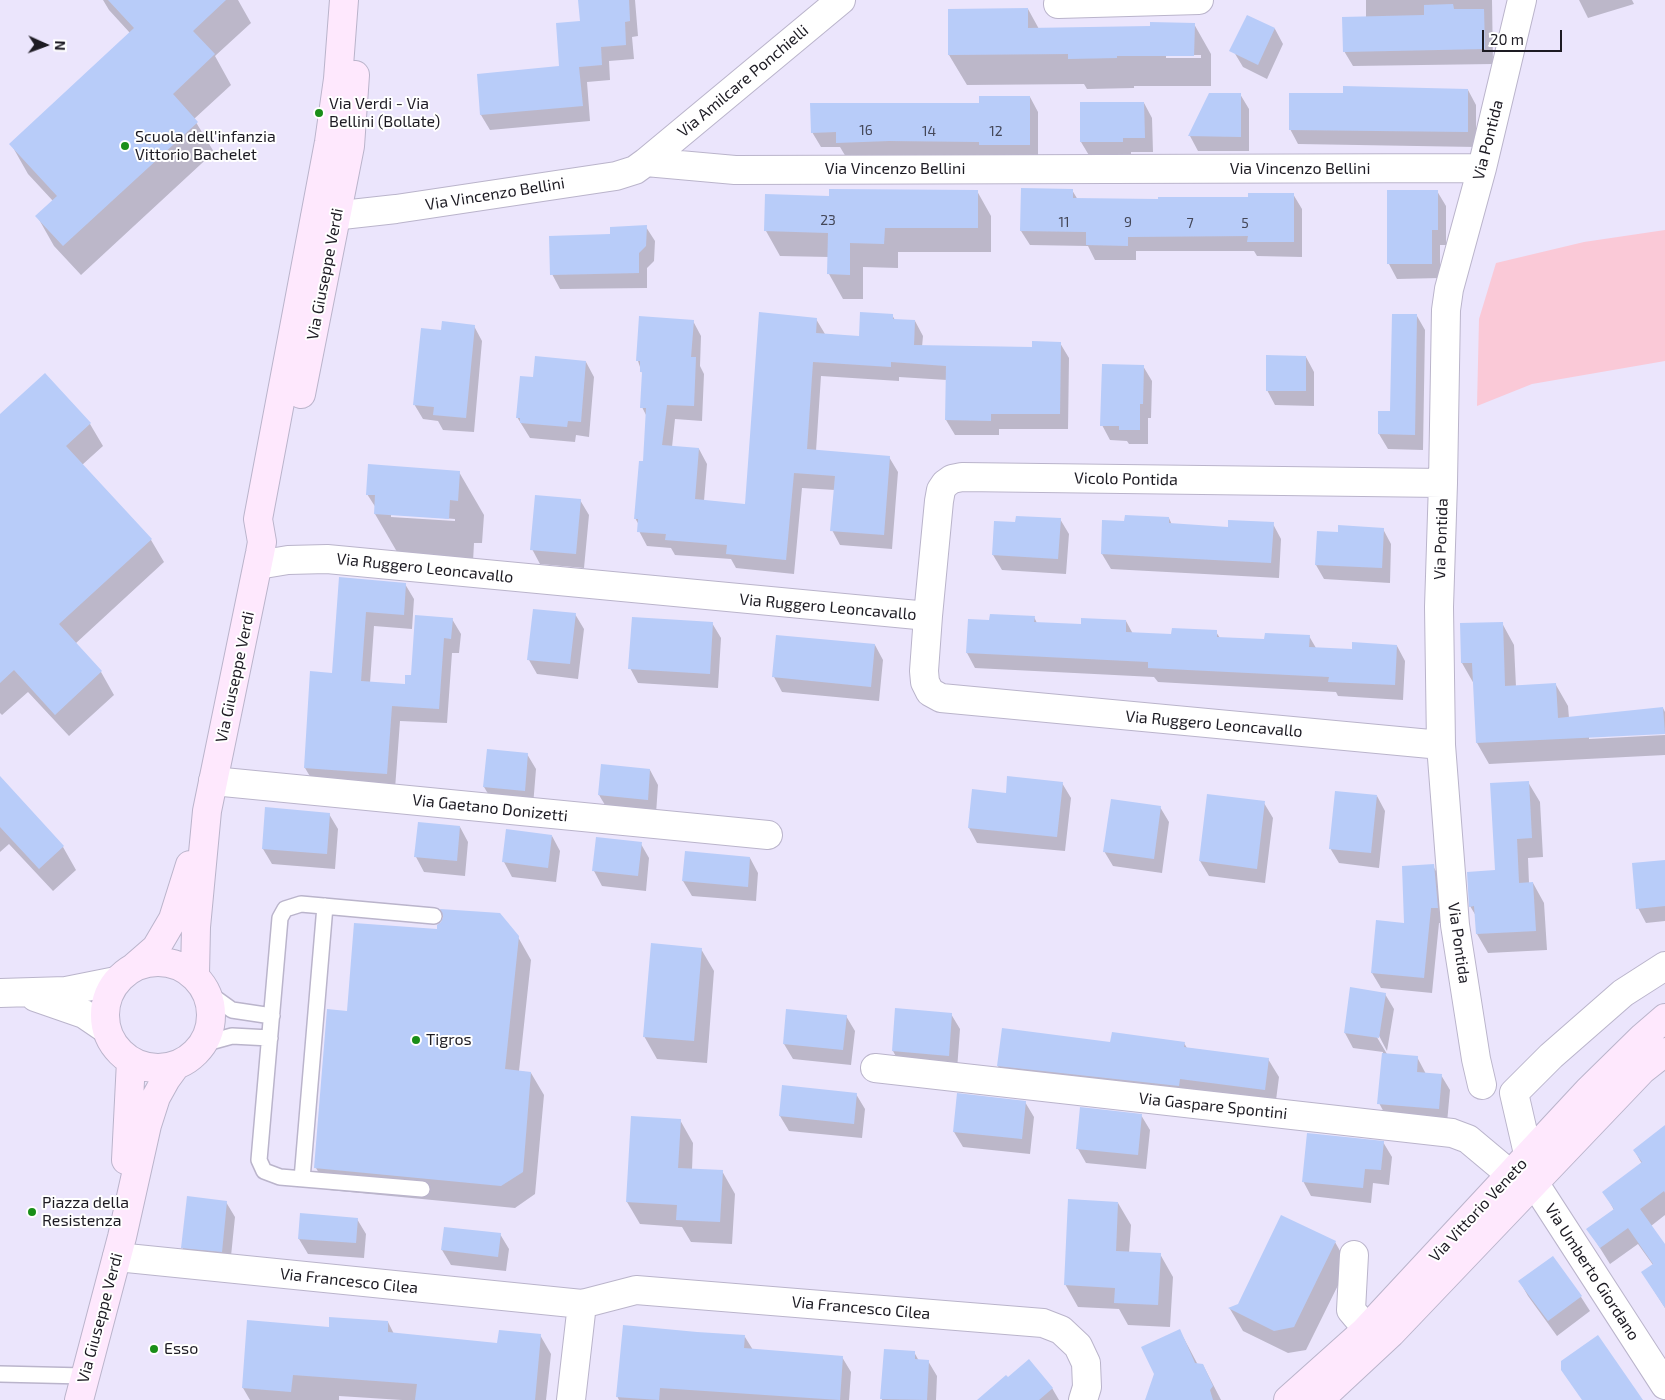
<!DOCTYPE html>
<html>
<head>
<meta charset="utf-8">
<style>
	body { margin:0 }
	#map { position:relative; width:1665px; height:1400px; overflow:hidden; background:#ebe5fc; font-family:"Exo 2",sans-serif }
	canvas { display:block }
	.north { position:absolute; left:20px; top:20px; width:50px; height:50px; -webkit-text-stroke:4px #fff; paint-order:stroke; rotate:92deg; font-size:14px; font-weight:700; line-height:20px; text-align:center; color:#1d1b23 }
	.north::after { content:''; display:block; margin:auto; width:18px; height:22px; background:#1d1b23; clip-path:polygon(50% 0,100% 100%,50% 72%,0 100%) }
	.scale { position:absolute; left:1482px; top:30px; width:80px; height:22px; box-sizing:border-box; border:2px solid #1d1b23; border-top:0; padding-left:6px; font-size:15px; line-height:18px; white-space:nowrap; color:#1d1b23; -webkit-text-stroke:4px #fff; paint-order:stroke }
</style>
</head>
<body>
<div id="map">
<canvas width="1665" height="1400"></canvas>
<div class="north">N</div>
<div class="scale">20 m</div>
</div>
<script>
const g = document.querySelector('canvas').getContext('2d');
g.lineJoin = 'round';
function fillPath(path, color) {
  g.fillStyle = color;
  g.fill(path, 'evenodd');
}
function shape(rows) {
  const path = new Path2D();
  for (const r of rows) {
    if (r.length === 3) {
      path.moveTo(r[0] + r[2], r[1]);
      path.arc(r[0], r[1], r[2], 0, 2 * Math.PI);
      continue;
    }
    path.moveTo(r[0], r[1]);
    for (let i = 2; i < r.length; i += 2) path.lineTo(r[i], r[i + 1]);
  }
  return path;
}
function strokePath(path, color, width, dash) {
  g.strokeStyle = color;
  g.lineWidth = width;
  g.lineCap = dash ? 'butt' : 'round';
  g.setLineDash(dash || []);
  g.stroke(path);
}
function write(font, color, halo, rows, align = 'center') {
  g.font = font + ' "Exo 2",sans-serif';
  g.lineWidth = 4;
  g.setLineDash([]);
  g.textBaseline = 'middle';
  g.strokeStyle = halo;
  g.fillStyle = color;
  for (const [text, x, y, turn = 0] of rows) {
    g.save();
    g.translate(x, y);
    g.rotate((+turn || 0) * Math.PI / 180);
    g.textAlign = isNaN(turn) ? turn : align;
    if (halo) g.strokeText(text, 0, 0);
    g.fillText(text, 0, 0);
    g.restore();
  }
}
fillPath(shape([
	[1665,230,1665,361,1532,384,1477,406,1479,319,1496,263,1584,242]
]), '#fac9d7');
fillPath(shape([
	[103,0,238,0,251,23,215,56,231,85,194,119,214,152,81,275,54,246,37,216,53,201,28,174,11,144,130,33,109,10],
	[579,0,635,0,638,36,632,37,634,59,609,61,610,80,587,82,590,121,490,130,481,115,478,75,561,68,581,22],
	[1366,0,1492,0,1493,64,1353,66,1344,51,1366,17],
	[1579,0,1632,0,1634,4,1588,18],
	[1028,9,1039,29,1151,27,1194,24,1211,54,1211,86,1134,86,1134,88,1087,89,1084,84,967,85,949,55],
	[1166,55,1201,55,1201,58,1166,58],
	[1247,16,1275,29,1283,44,1267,79,1243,67,1234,52],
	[1468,90,1476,105,1476,147,1298,144,1290,129],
	[1210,94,1240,94,1249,109,1249,151,1198,151,1190,136],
	[1030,97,1038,112,1038,159,846,157,840,147,821,147,812,132],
	[1144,103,1152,118,1153,152,1131,152,1131,156,1090,157,1081,142],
	[1072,190,1078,200,1159,201,1249,198,1293,194,1302,209,1302,257,1257,256,1254,251,1136,251,1136,260,1095,260,1088,246,1030,245,1021,231],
	[977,191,991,216,991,252,898,252,898,268,863,267,863,299,843,299,829,274,829,257,780,256,766,231,830,197],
	[1437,191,1446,206,1446,245,1440,245,1440,278,1397,279,1389,264],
	[646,227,655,241,654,261,647,268,647,288,560,289,552,274,612,235],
	[892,315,895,320,915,321,923,336,922,347,1033,348,1060,343,1069,358,1068,429,999,429,999,435,955,435,946,420,947,380,899,377,899,381,821,376,816,451,889,457,898,472,892,549,840,545,832,530,835,490,802,488,794,574,736,568,731,559,675,555,671,548,647,546,639,531,639,525,635,518,644,462,647,417,642,407,643,376,638,361,641,318,693,321,701,336,700,366,704,374,702,421,675,419,672,447,699,449,707,464,704,501,746,505,816,319,825,334,860,338],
	[1417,316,1425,330,1423,450,1388,449,1379,434,1379,412,1392,413],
	[474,326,482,341,474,432,443,430,438,421,423,419,414,404,442,332],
	[1306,357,1314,372,1314,406,1275,405,1267,390],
	[586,362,594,377,589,437,576,435,575,442,530,438,517,417,534,378],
	[1143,366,1152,381,1151,418,1148,418,1148,444,1129,444,1127,441,1110,440,1102,425],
	[0,416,90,424,103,446,82,465,151,540,164,562,75,644,101,672,114,695,69,736,28,692,2,715,0,713],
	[459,472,484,515,482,543,474,543,473,562,400,557,375,514,376,508,367,494],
	[391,514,455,519,455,521,391,517],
	[580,500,589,515,584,568,540,564,532,549],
	[1169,518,1172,525,1229,528,1273,524,1281,539,1279,578,1111,569,1102,554,1125,523],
	[1060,519,1069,534,1066,574,1002,570,993,555,995,522,1017,524],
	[1383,529,1391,544,1390,583,1324,579,1316,565,1339,533],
	[340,579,405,584,414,599,412,629,374,626,370,683,406,685,452,619,461,634,459,653,452,653,447,723,400,721,395,789,314,783,305,768,333,674],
	[575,614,584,629,578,679,537,674,529,660],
	[1034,617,1037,623,1082,626,1126,621,1133,634,1173,636,1216,632,1220,638,1266,641,1309,636,1316,648,1353,650,1397,646,1405,661,1403,700,1338,696,1336,692,1158,682,1154,677,975,668,967,653,969,620,990,622],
	[712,623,721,638,718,688,638,683,630,668],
	[1502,623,1514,645,1516,687,1556,685,1568,706,1569,718,1663,708,1665,712,1665,733,1589,737,1589,739,1665,735,1665,755,1489,764,1477,743,1474,684,1462,663,1461,625],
	[875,645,883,660,879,701,782,692,774,677],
	[527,754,536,769,533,806,493,802,484,787],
	[650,770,658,785,656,814,608,810,599,795],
	[0,778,63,847,76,870,53,891,9,844,0,852],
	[1528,782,1540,802,1543,857,1528,858,1529,883,1533,883,1544,903,1547,950,1488,953,1477,934,1476,916,1470,906,1496,871],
	[1062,783,1071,798,1065,851,977,843,969,828,1007,794],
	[1208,796,1264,803,1273,818,1265,883,1209,876,1200,861],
	[1377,796,1385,811,1379,868,1339,863,1330,848],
	[1160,807,1169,822,1162,873,1113,866,1104,851],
	[329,814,338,829,335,869,272,864,263,849],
	[460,827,468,842,465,876,424,872,416,857],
	[552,836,560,851,556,882,512,877,504,862],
	[597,839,641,844,649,858,646,891,602,886,594,871],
	[750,858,758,873,756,901,692,896,683,881],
	[1665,861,1665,921,1646,923,1638,908],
	[1433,866,1442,881,1446,923,1439,923,1432,993,1381,988,1372,973,1406,924],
	[518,937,531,960,519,1071,531,1073,544,1095,535,1194,515,1208,329,1190,316,1168,348,1012],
	[701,949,714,971,707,1063,657,1059,644,1036],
	[1385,994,1394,1009,1387,1051,1377,1032,1375,1034,1387,1054,1417,1057,1426,1074,1441,1075,1450,1090,1447,1123,1387,1118,1379,1103,1383,1052,1353,1048,1345,1033],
	[788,1010,846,1016,855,1031,851,1065,793,1059,784,1044],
	[951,1014,960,1029,957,1070,901,1066,893,1051],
	[1112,1043,1184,1043,1187,1048,1268,1059,1279,1077,1275,1108,1008,1084,998,1066],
	[856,1094,865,1109,862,1138,789,1131,780,1116],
	[1025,1102,1034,1117,1030,1154,963,1147,954,1132],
	[1141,1115,1150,1130,1146,1169,1086,1163,1078,1149],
	[680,1120,693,1143,692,1170,722,1171,735,1194,732,1244,691,1242,682,1227,640,1224,627,1202],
	[1665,1127,1665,1215,1651,1226,1665,1246,1665,1308,1642,1272,1653,1265,1638,1244,1610,1264,1588,1229,1614,1210,1604,1192,1642,1164,1634,1150],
	[1383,1142,1392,1157,1389,1185,1373,1183,1371,1203,1311,1196,1303,1181],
	[226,1202,235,1217,230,1266,191,1262,182,1247],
	[1118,1203,1131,1225,1129,1253,1160,1254,1173,1277,1170,1327,1128,1325,1119,1309,1078,1307,1065,1284],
	[357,1219,366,1234,364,1258,308,1254,299,1239],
	[500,1234,509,1249,506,1271,451,1265,442,1250],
	[1335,1242,1348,1265,1306,1350,1288,1353,1243,1331,1230,1309,1239,1305],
	[1520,1282,1581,1297,1590,1311,1557,1336,1528,1296],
	[388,1322,394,1334,498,1344,540,1335,551,1354,546,1400,402,1400,339,1396,339,1400,250,1400,243,1388,330,1328],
	[1180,1331,1198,1365,1203,1365,1221,1400,1147,1400],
	[745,1337,753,1350,842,1357,851,1372,849,1400,619,1400,617,1396],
	[914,1352,919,1361,928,1361,937,1376,936,1400,882,1400,882,1399],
	[1052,1388,1059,1400,983,1400]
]), '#0003');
fillPath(shape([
	[108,0,226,0,193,31,215,54,173,94,198,122,63,246,35,216,57,196,9,144,134,28],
	[578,0,629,0,630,21,625,22,626,45,601,47,602,65,579,67,583,106,480,115,477,74,559,66,556,23,580,21],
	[1453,4,1454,9,1484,9,1485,49,1343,52,1342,17,1424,15,1424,5],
	[1028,8,1028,28,1150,26,1150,22,1195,23,1194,56,1117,56,1117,58,1068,59,1068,54,948,55,948,9],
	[1247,15,1275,28,1258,65,1229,51],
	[1343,86,1468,89,1468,132,1289,130,1289,93,1343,93],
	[1209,93,1241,93,1241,137,1188,136],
	[979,96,1030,96,1030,145,979,145,979,142,889,141,836,143,836,132,811,133,810,103,979,103],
	[1080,102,1144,102,1145,138,1123,138,1123,142,1080,142],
	[1021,188,1073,189,1073,198,1158,199,1158,197,1248,197,1248,193,1294,193,1294,242,1247,242,1248,236,1128,237,1128,246,1086,245,1086,232,1020,231],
	[829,189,978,190,978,228,885,228,884,244,850,243,850,275,827,274,828,233,764,231,765,194,829,196],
	[1387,190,1438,190,1438,230,1432,230,1432,264,1387,264],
	[647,225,646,246,639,253,639,273,550,275,549,236,610,234,610,227],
	[759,312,817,318,816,333,859,336,860,312,893,314,893,319,915,320,914,345,1032,347,1032,341,1061,342,1060,414,991,414,991,421,945,420,946,366,891,362,891,367,813,362,807,449,890,456,884,535,830,531,835,476,794,473,786,560,726,554,727,545,665,540,666,534,637,532,638,519,634,519,639,461,643,461,646,408,640,408,642,372,640,372,640,361,636,361,639,316,694,320,691,357,696,357,694,406,667,405,662,445,699,448,695,499,745,504],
	[1392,314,1417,314,1415,435,1378,434,1378,411,1390,411],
	[442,321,475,325,466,418,433,415,434,407,413,405,421,328,441,330],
	[1266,355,1306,356,1306,391,1266,391],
	[535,356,586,361,581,422,568,421,567,427,520,423,520,418,516,418,520,376,533,377],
	[1102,364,1144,365,1143,404,1140,404,1140,430,1119,430,1119,426,1100,426],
	[45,373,91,423,66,446,152,539,59,624,102,671,55,715,14,670,0,683,0,414],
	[368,464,460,471,458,501,450,500,449,519,374,514,375,495,366,495],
	[535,495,581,499,576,554,530,550],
	[1125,515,1169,517,1169,523,1228,527,1228,520,1274,522,1271,563,1101,554,1102,520,1124,521],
	[1016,516,1061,518,1058,559,992,555,994,521,1015,522],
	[1338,525,1384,528,1382,568,1315,565,1317,531,1338,532],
	[339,577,406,583,404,615,366,612,361,681,405,684,405,675,411,675,415,615,453,618,451,639,444,638,439,709,392,706,387,774,304,768,310,671,332,673],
	[533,609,576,613,570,664,527,660],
	[990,614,1035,616,1034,622,1081,624,1081,618,1126,620,1126,632,1171,634,1172,628,1217,630,1217,637,1264,639,1265,633,1310,635,1309,647,1352,649,1352,642,1397,645,1395,685,1328,682,1329,677,1148,668,1148,662,966,653,968,619,989,620],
	[632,617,713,622,710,674,628,669],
	[1503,622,1505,686,1556,683,1558,718,1663,707,1665,734,1476,743,1472,663,1461,663,1460,623],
	[776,635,875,644,871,687,772,677],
	[487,749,528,753,525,791,483,787],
	[601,764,650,769,648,800,598,795],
	[0,776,64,846,39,869,0,827],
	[1007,776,1063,782,1057,837,968,828,972,789,1006,793],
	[1529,781,1532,838,1517,839,1519,883,1533,882,1536,931,1476,934,1474,906,1469,907,1467,872,1495,870,1490,783],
	[1335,791,1377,795,1371,853,1329,849],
	[1207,794,1265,801,1257,869,1199,861],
	[1111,799,1161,806,1154,859,1103,852],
	[265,807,330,813,327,854,262,849],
	[418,822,460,826,457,861,414,857],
	[506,829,552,835,548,868,502,862],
	[596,837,642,842,638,876,592,871],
	[685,851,750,857,748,887,682,881],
	[1665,860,1665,906,1636,909,1632,863],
	[1434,864,1438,908,1431,908,1424,978,1371,973,1376,920,1404,923,1402,866],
	[440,909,500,913,519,936,505,1069,531,1072,523,1172,501,1186,314,1168,327,1009,347,1011,354,923,437,929,437,925,441,922,443,917],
	[651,943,702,948,694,1041,643,1037],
	[1350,987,1386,993,1379,1038,1344,1033],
	[895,1008,952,1013,949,1056,892,1051],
	[786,1009,847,1015,843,1050,783,1044],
	[1002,1028,1110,1042,1112,1032,1185,1042,1184,1047,1269,1058,1265,1090,1180,1079,1179,1086,997,1066],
	[1382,1053,1418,1056,1417,1072,1442,1074,1439,1109,1377,1104],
	[782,1085,857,1093,854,1124,779,1116],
	[957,1093,1026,1101,1022,1139,953,1132],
	[1080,1107,1142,1114,1138,1155,1076,1149],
	[631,1116,681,1119,678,1168,723,1170,720,1222,676,1220,677,1205,626,1202],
	[1665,1125,1665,1193,1664,1191,1640,1209,1665,1244,1665,1308,1641,1272,1653,1264,1628,1228,1600,1248,1586,1229,1614,1209,1602,1192,1642,1162,1633,1150],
	[1307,1133,1384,1141,1381,1170,1365,1169,1363,1188,1302,1182],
	[187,1196,227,1201,222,1252,181,1248],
	[1068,1199,1118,1202,1116,1251,1161,1253,1158,1305,1114,1303,1115,1288,1064,1285],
	[300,1213,358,1218,356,1243,298,1239],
	[1281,1215,1336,1241,1294,1327,1274,1331,1228,1308,1238,1304],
	[444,1227,501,1233,498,1257,441,1250],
	[1553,1256,1582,1296,1548,1321,1518,1281],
	[329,1317,388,1321,388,1332,497,1343,499,1330,541,1334,535,1400,415,1400,417,1384,293,1375,291,1392,242,1388,247,1320,329,1327],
	[623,1325,697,1332,745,1335,744,1348,843,1356,840,1400,660,1388,659,1400,616,1397],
	[1180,1329,1195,1363,1203,1364,1213,1386,1210,1390,1213,1400,1145,1400,1154,1374,1141,1347],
	[1598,1335,1643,1400,1582,1400,1561,1370,1561,1361],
	[884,1349,915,1351,915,1359,929,1360,927,1400,880,1399],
	[1029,1359,1053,1388,1039,1400,977,1400,1006,1375,1008,1377]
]), '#b8ccf9');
const lane = shape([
	[207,992,232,1010,272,1016],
	[203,1044,232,1036,270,1038],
	[302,1179,325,906],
	[422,1189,280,1177,264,1171,259,1160,280,918,285,909,301,904,434,916],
	[0,1374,84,1376]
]);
const street = shape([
	[1058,4,1199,0],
	[646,162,841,0],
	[315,218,396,209,616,176,635,170,646,162,735,170,1482,168],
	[258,565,288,560,327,559,928,616,924,671,925,682,930,692,941,698,1441,745],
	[928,616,939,501,941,490,945,484,952,479,962,477,1443,483],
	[213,781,768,835],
	[1665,966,1623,993,1551,1056,1514,1093,1535,1184,1665,1385],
	[0,993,66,991,116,981],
	[35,997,84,1014,106,1029],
	[875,1068,1452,1133,1468,1139,1511,1175,1531,1182],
	[1482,1085,1476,1059,1455,925,1441,745,1439,607,1443,483,1446,310,1449,289,1482,168,1522,0],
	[1354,1255,1351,1310,1367,1329],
	[117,1257,582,1304],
	[571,1400,582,1304,636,1290,1043,1323,1061,1330,1078,1346,1086,1363,1087,1387,1083,1400]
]);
const secondary = shape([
	[301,394,350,146,355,75],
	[158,1015,53],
	[133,968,156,948,173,919,190,865],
	[195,974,196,927,207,811,260,553,262,542,258,519,329,142,338,79,344,0],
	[126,1160,131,1061],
	[79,1400,122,1237,147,1125,156,1097,166,1079,174,1068],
	[1288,1400,1364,1332,1588,1091,1643,1037,1665,1018],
	[1319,1400,1391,1333,1642,1070,1665,1052]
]);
strokePath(lane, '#bab4cb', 18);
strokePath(street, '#bab4cb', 30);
strokePath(secondary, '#bab4cb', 30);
strokePath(lane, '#fff', 15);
strokePath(street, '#fff', 28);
strokePath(secondary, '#fee8fd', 28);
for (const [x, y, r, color] of [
	[319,113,5,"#198e18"],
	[125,146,5,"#198e18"],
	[416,1040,5,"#198e18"],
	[32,1212,5,"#198e18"],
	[154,1349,5,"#198e18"]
]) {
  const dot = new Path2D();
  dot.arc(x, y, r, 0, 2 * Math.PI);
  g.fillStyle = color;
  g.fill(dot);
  strokePath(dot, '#fff', 2);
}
write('14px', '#444758', null, [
	["16",866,130],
	["14",929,131],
	["12",996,131],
	["23",828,220],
	["11",1064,222],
	["9",1128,222],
	["7",1190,223],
	["5",1245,223]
]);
write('16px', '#1d1b23', '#fff', [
	["Via Amilcare Ponchielli",743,81,-40],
	["Via Pontida",1488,140,-76],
	["Via Vincenzo Bellini",895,169],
	["Via Vincenzo Bellini",1300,169],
	["Via Vincenzo Bellini",495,194,-9],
	["Via Giuseppe Verdi",325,274,-79],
	["Vicolo Pontida",1126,479,1],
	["Via Pontida",1441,539,-88],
	["Via Ruggero Leoncavallo",425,568,6],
	["Via Ruggero Leoncavallo",828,607,5],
	["Via Giuseppe Verdi",235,677,-78],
	["Via Ruggero Leoncavallo",1214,724,5],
	["Via Gaetano Donizetti",490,808,6],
	["Via Pontida",1459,943,82],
	["Via Gaspare Spontini",1213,1106,6],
	["Via Vittorio Veneto",1478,1210,-47],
	["Via Umberto Giordano",1592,1272,57],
	["Via Francesco Cilea",349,1281,6],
	["Via Francesco Cilea",861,1308,5],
	["Via Giuseppe Verdi",100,1318,-75]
]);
write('16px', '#1d1b23', '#fff', [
	["Via Verdi - Via",329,104],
	["Bellini (Bollate)",329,122],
	["Scuola dell'infanzia",135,137],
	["Vittorio Bachelet",135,155],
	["Tigros",426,1040],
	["Piazza della",42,1203],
	["Resistenza",42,1221],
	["Esso",164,1349]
], 'left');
</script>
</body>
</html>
